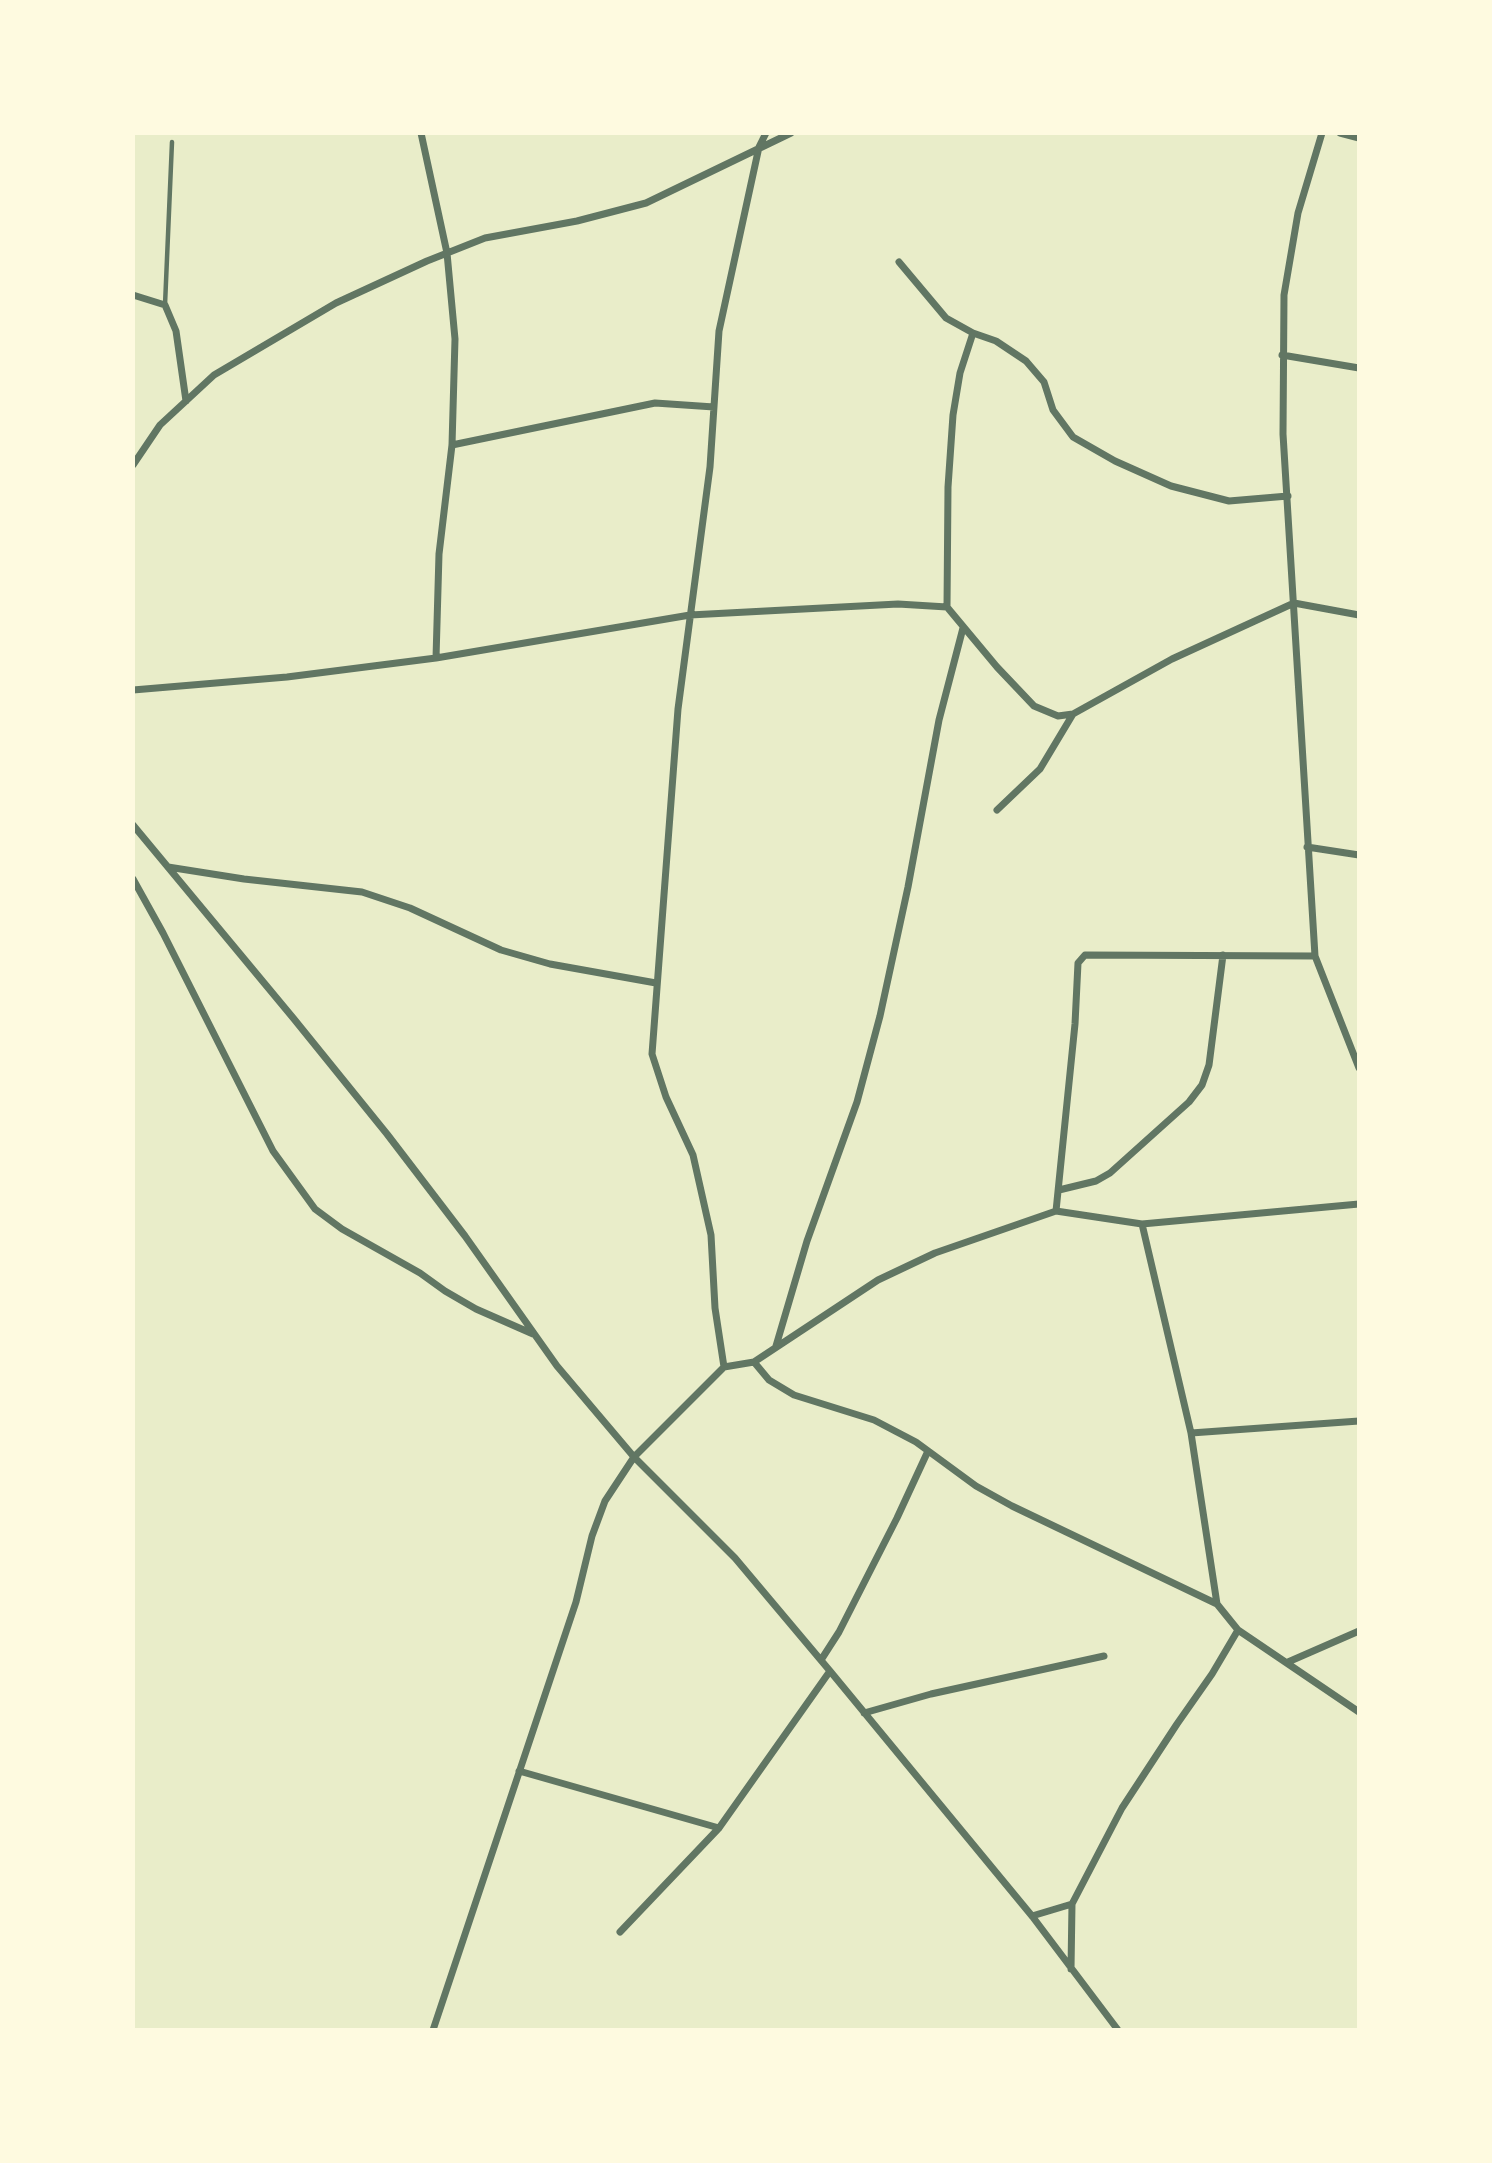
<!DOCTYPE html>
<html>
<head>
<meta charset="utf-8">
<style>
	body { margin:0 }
	#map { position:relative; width:1492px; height:2163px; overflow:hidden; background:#e9edc9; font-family:"Asap Condensed",sans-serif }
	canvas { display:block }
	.frame { position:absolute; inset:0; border:135px solid #fefae0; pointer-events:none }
</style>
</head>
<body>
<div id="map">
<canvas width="1492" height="2163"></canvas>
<div class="frame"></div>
</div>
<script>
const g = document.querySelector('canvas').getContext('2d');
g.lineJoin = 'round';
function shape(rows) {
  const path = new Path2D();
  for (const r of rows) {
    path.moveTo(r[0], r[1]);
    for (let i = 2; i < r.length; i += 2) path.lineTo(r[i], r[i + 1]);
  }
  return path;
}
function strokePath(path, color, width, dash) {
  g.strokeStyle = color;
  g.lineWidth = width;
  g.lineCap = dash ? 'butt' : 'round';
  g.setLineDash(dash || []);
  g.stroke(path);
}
strokePath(shape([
	[165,305,172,142]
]), '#617663', 4.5);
strokePath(shape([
	[421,133,447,253,455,339,452,445,439,554,436,658],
	[1322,133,1298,213,1284,295,1283,434,1315,956,1359,1068],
	[1340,133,1359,138],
	[899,262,946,318,973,333,996,341,1026,361,1044,382,1053,410,1073,437,1115,461,1171,486,1229,501,1288,496],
	[133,295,165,305,176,331,186,401],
	[1282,355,1359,368],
	[452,445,655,403,714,407],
	[133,465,160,425,214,375,336,303,427,261,485,238,577,221,646,203,791,133],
	[947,607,948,487,953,415,960,373,973,333],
	[133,690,287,677,436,658,690,615,898,604,947,607,997,667,1034,706,1058,716,1073,714],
	[997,810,1040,769,1073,714,1172,659,1294,603,1359,615],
	[133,825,294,1019,387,1134,465,1236,557,1366,634,1457,735,1558,830,1671,1032,1916,1118,2030],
	[1307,847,1359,855],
	[168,867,244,879,362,892,410,908,501,950,550,964,656,983],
	[133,879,163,933,273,1151,315,1209,342,1229,420,1273,445,1291,476,1309,533,1334],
	[1059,1190,1096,1181,1110,1173,1189,1102,1202,1085,1209,1065,1223,955],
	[1056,1211,1075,1024,1078,963,1085,955,1315,956],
	[1142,1224,1191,1433,1217,1604,1238,1630,1359,1712],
	[776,1346,807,1241,857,1102,880,1016,908,887,939,720,963,628],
	[754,1362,769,1380,794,1395,874,1420,916,1442,976,1486,1012,1506,1217,1604],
	[724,1367,754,1362,878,1280,935,1253,1056,1211,1142,1224,1359,1204],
	[1191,1433,1359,1421],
	[821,1660,839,1632,897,1518,928,1451],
	[1288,1662,1359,1631],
	[864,1713,931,1694,1104,1656],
	[519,1771,719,1828],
	[1032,1916,1072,1904],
	[620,1932,719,1828,830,1671],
	[1071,1969,1072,1904,1122,1808,1177,1724,1212,1674,1238,1630],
	[433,2030,576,1602,592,1536,605,1501,634,1457,724,1367,715,1308,711,1235,693,1155,666,1097,652,1054,678,709,710,467,719,331,759,147,766,133]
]), '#617663', 7);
</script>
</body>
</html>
